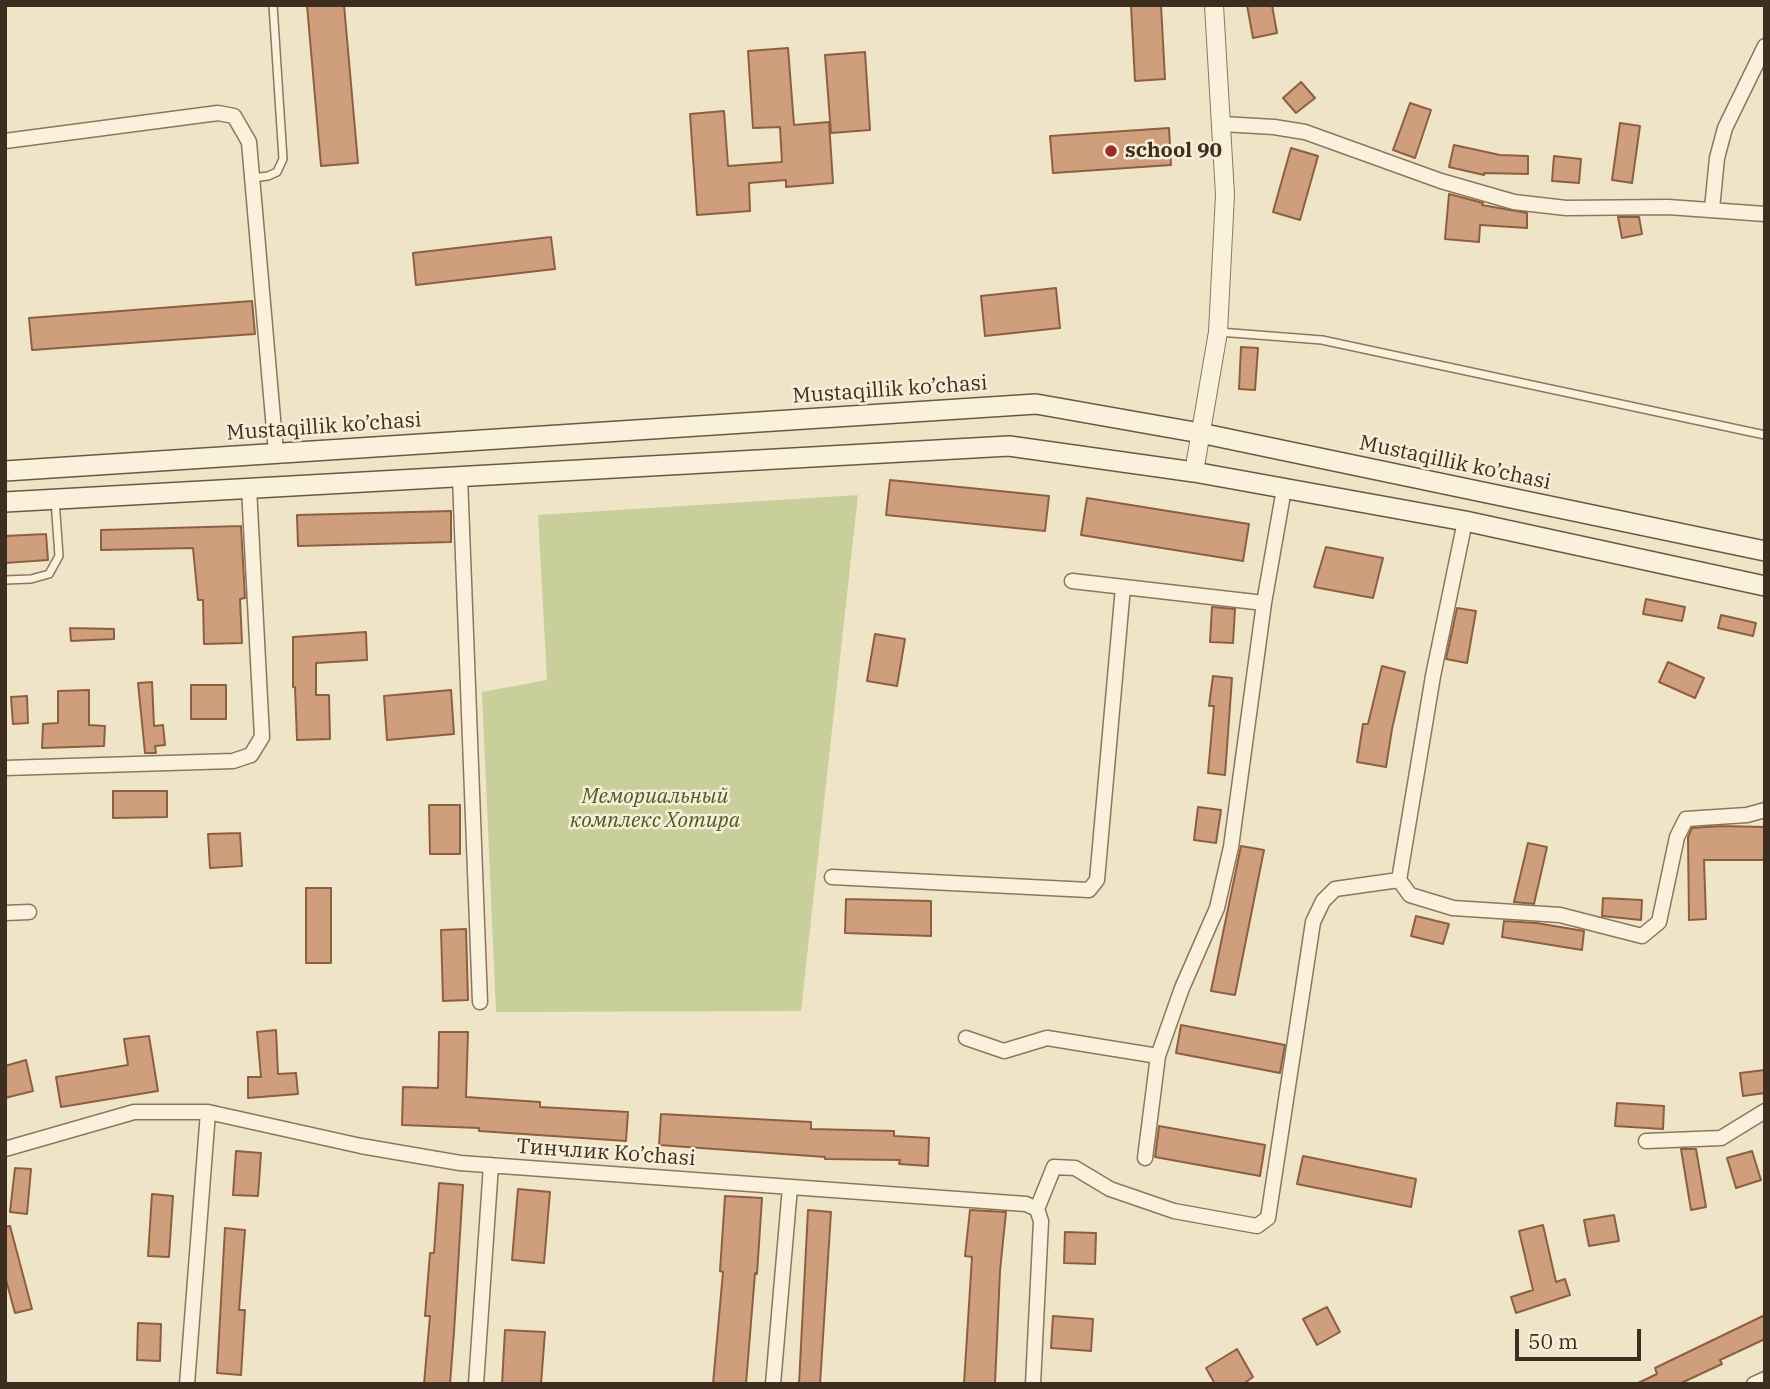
<!DOCTYPE html>
<html>
<head>
<meta charset="utf-8">
<style>
	body { margin:0 }
	#map { position:relative; width:1770px; height:1389px; overflow:hidden; background:#f0e4c8; font-family:"IBM Plex Serif",serif }
	canvas { display:block }
	.frame { position:absolute; inset:0; border:7px solid #3d2e20; pointer-events:none }
	.scale { position:absolute; left:1515px; top:1329px; width:126px; height:32px; box-sizing:border-box; border:4px solid #3d2e20; border-top:0; padding-left:9px; font-size:21px; line-height:24px; white-space:nowrap; color:#3d2e20; -webkit-text-stroke:5px #f7eed8; paint-order:stroke }
</style>
</head>
<body>
<div id="map">
<canvas width="1770" height="1389"></canvas>
<div class="frame"></div>
<div class="scale">50 m</div>
</div>
<script>
const g = document.querySelector('canvas').getContext('2d');
g.lineJoin = 'round';
function fillPath(path, color) {
  g.fillStyle = color;
  g.fill(path, 'evenodd');
}
function shape(rows) {
  const path = new Path2D();
  for (const r of rows) {
    path.moveTo(r[0], r[1]);
    for (let i = 2; i < r.length; i += 2) path.lineTo(r[i], r[i + 1]);
  }
  return path;
}
function strokePath(path, color, width, dash) {
  g.strokeStyle = color;
  g.lineWidth = width;
  g.lineCap = dash ? 'butt' : 'round';
  g.setLineDash(dash || []);
  g.stroke(path);
}
function write(font, color, halo, rows, align = 'center') {
  g.font = font + ' "IBM Plex Serif",serif';
  g.lineWidth = 5;
  g.setLineDash([]);
  g.textBaseline = 'middle';
  g.strokeStyle = halo;
  g.fillStyle = color;
  for (const [text, x, y, turn = 0] of rows) {
    g.save();
    g.translate(x, y);
    g.rotate((+turn || 0) * Math.PI / 180);
    g.textAlign = isNaN(turn) ? turn : align;
    if (halo) g.strokeText(text, 0, 0);
    g.fillText(text, 0, 0);
    g.restore();
  }
}
fillPath(shape([
	[858,495,801,1011,496,1012,482,692,547,680,538,515]
]), '#c9cf9b');
const building = shape([
	[307,5,344,5,358,163,321,166,307,5],
	[1131,5,1161,5,1165,79,1135,81,1131,5],
	[1247,5,1272,5,1277,33,1253,38,1247,5],
	[788,48,794,125,829,122,833,183,786,187,786,180,749,183,750,211,697,215,690,114,724,111,728,166,782,162,780,127,753,128,748,51,788,48],
	[865,52,870,130,831,133,825,55,865,52],
	[1301,82,1315,98,1296,113,1283,98,1301,82],
	[1410,103,1431,110,1415,158,1393,150,1410,103],
	[1620,123,1640,126,1632,183,1612,180,1620,123],
	[1169,128,1171,165,1053,173,1050,136,1169,128],
	[1454,145,1500,155,1528,156,1528,174,1484,173,1484,175,1449,167,1454,145],
	[1291,148,1318,156,1300,220,1273,212,1291,148],
	[1554,156,1581,159,1579,183,1552,181,1554,156],
	[1449,194,1483,203,1482,205,1527,213,1527,228,1480,225,1479,242,1445,239,1449,194],
	[1618,217,1639,217,1642,234,1622,238,1618,217],
	[551,237,555,269,416,285,413,253,551,237],
	[1056,288,1060,328,985,336,981,296,1056,288],
	[252,301,255,334,32,350,29,318,252,301],
	[1241,347,1258,348,1255,390,1239,389,1241,347],
	[890,480,1049,496,1045,531,886,515,890,480],
	[1087,498,1249,524,1243,561,1081,535,1087,498],
	[451,511,451,542,298,546,297,515,451,511],
	[241,526,245,598,240,599,242,643,204,644,203,600,198,600,193,548,101,550,101,530,241,526],
	[46,534,48,560,5,563,5,536,46,534],
	[1326,547,1383,558,1373,598,1314,587,1326,547],
	[1646,599,1685,607,1682,621,1643,614,1646,599],
	[1212,607,1235,609,1233,643,1210,642,1212,607],
	[1457,608,1476,611,1467,663,1446,659,1457,608],
	[1721,615,1756,623,1753,636,1718,628,1721,615],
	[70,628,114,629,114,639,71,641,70,628],
	[366,632,367,660,316,663,316,695,329,695,330,739,297,740,295,687,293,687,293,637,366,632],
	[875,634,905,639,897,686,867,681,875,634],
	[1668,662,1704,678,1695,698,1659,682,1668,662],
	[1382,666,1405,672,1392,729,1386,767,1357,762,1363,724,1368,724,1382,666],
	[1213,676,1232,678,1225,775,1208,773,1214,706,1209,706,1213,676],
	[152,682,154,726,163,725,165,745,155,746,156,753,145,753,138,683,152,682],
	[191,685,226,685,226,719,191,719,191,685],
	[89,690,89,725,105,726,104,746,42,748,43,724,58,723,58,691,89,690],
	[451,690,454,734,387,740,384,696,451,690],
	[27,696,28,723,13,724,11,697,27,696],
	[113,791,167,791,167,817,113,818,113,791],
	[429,805,460,805,460,854,430,854,429,805],
	[1198,807,1221,810,1216,843,1194,840,1198,807],
	[1721,826,1765,827,1765,860,1704,860,1706,919,1689,920,1688,837,1692,828,1721,826],
	[240,833,242,866,210,868,208,834,240,833],
	[1528,843,1547,847,1534,904,1514,902,1528,843],
	[1241,846,1264,850,1235,995,1211,991,1241,846],
	[306,888,331,888,331,963,306,963,306,888],
	[1603,898,1642,900,1641,920,1602,916,1603,898],
	[846,899,931,901,931,936,845,933,846,899],
	[1416,916,1449,924,1443,944,1411,936,1416,916],
	[1504,921,1536,923,1584,931,1582,950,1502,937,1504,921],
	[466,929,468,1000,443,1001,441,930,466,929],
	[1181,1025,1285,1045,1280,1073,1176,1053,1181,1025],
	[276,1030,278,1074,296,1073,298,1094,248,1098,248,1077,261,1077,257,1032,276,1030],
	[439,1032,468,1032,466,1097,540,1102,540,1107,628,1112,626,1141,479,1131,479,1128,402,1125,403,1087,438,1088,439,1032],
	[149,1036,158,1091,61,1107,56,1077,128,1065,124,1039,149,1036],
	[26,1060,33,1091,5,1098,5,1066,26,1060],
	[1765,1070,1765,1093,1743,1096,1740,1073,1765,1070],
	[1617,1103,1664,1106,1663,1129,1615,1126,1617,1103],
	[661,1114,811,1122,811,1129,894,1131,894,1136,929,1138,928,1166,899,1164,900,1160,825,1159,825,1157,659,1145,661,1114],
	[1159,1126,1265,1145,1260,1176,1155,1157,1159,1126],
	[1681,1149,1696,1149,1706,1207,1691,1210,1681,1149],
	[236,1151,261,1153,258,1196,233,1195,236,1151],
	[1752,1151,1761,1180,1736,1188,1727,1158,1752,1151],
	[1303,1156,1416,1179,1411,1207,1297,1184,1303,1156],
	[15,1168,31,1169,27,1214,10,1212,15,1168],
	[439,1183,463,1185,454,1332,450,1384,424,1384,430,1316,425,1316,430,1253,434,1253,439,1183],
	[518,1189,550,1192,544,1263,512,1260,518,1189],
	[152,1194,173,1196,169,1257,148,1256,152,1194],
	[725,1196,762,1198,757,1274,755,1273,746,1384,713,1384,723,1272,720,1271,725,1196],
	[808,1210,831,1212,820,1384,799,1384,808,1210],
	[970,1210,1006,1212,1000,1271,995,1384,964,1384,972,1257,965,1256,970,1210],
	[1614,1215,1619,1241,1589,1246,1584,1220,1614,1215],
	[1543,1225,1556,1282,1565,1279,1570,1295,1516,1313,1511,1297,1533,1290,1519,1231,1543,1225],
	[10,1226,32,1309,15,1313,5,1276,5,1227,10,1226],
	[225,1228,245,1230,239,1310,245,1310,241,1375,217,1373,225,1228],
	[1065,1232,1096,1233,1095,1264,1064,1263,1065,1232],
	[1327,1307,1340,1332,1317,1345,1303,1319,1327,1307],
	[1765,1315,1765,1339,1720,1360,1722,1364,1679,1384,1636,1384,1657,1374,1655,1368,1765,1315],
	[1053,1316,1093,1319,1091,1351,1051,1348,1053,1316],
	[138,1323,161,1324,160,1361,137,1360,138,1323],
	[505,1330,545,1332,541,1384,502,1384,505,1330],
	[1237,1349,1253,1377,1243,1384,1215,1384,1206,1368,1237,1349]
]);
fillPath(building, '#cf9f7d');
strokePath(building, '#8d5f41', 2);
const service = shape([
	[252,178,268,176,277,172,283,159,273,5],
	[1219,332,1322,340,1765,435],
	[5,580,31,579,49,574,59,556,55,500]
]);
const minor = shape([
	[1222,124,1274,127,1305,132,1441,181,1514,202,1566,208,1668,207,1765,214],
	[5,141,218,113,234,116,249,142,276,453],
	[1712,209,1717,158,1725,128,1765,46],
	[460,477,480,1002],
	[1465,521,1433,676,1399,880,1410,895,1453,908,1560,915,1642,936,1659,922,1677,837,1686,819,1747,815,1765,810],
	[1072,581,1264,603],
	[5,768,233,761,251,755,262,737,249,488],
	[832,877,1089,890,1097,880,1123,587],
	[5,913,29,912],
	[966,1038,1004,1051,1047,1038,1158,1056],
	[1646,1141,1721,1138,1765,1111],
	[5,1149,134,1112,208,1112,361,1146,460,1163,1026,1204,1037,1209,1041,1221,1033,1384],
	[1145,1158,1158,1056,1182,988,1217,908,1231,847,1264,603,1284,489],
	[1037,1209,1054,1167,1075,1168,1110,1189,1174,1211,1257,1226,1268,1218,1313,922,1323,901,1335,889,1399,880],
	[187,1384,208,1112],
	[476,1384,491,1165],
	[773,1384,790,1187],
	[1754,1384,1765,1379]
]);
const tertiary = shape([
	[1194,472,1218,332,1225,195,1214,5]
]);
const secondary = shape([
	[5,471,1036,404,1200,433,1765,551],
	[5,502,1009,446,1194,472,1465,521,1765,586]
]);
strokePath(service, '#8d765c', 10);
strokePath(minor, '#8d765c', 17);
strokePath(tertiary, '#8d765c', 20);
strokePath(secondary, '#6f573f', 22);
strokePath(service, '#faf1dc', 7);
strokePath(minor, '#faf1dc', 14);
strokePath(tertiary, '#faf1dc', 18);
strokePath(secondary, '#faf1dc', 19);
for (const [x, y, r, color] of [
	[1111,151,7,"#9e2a2b"]
]) {
  const dot = new Path2D();
  dot.arc(x, y, r, 0, 2 * Math.PI);
  g.fillStyle = color;
  g.fill(dot);
  strokePath(dot, '#f7eed8', 2.5);
}
write('bold 21px', '#3d2e20', '#f7eed8', [
	["school 90",1125,151]
], 'left');
write('21px', '#3d2e20', '#f7eed8', [
	["Mustaqillik ko’chasi",890,390,-4],
	["Mustaqillik ko’chasi",324,427,-4],
	["Mustaqillik ko’chasi",1455,463,12],
	["Тинчлик Ko’chasi",606,1153,4]
]);
write('italic 21px', '#4d5a26', '#f7eed8', [
	["Мемориальный",655,797],
	["комплекс Хотира",655,821]
]);
</script>
</body>
</html>
